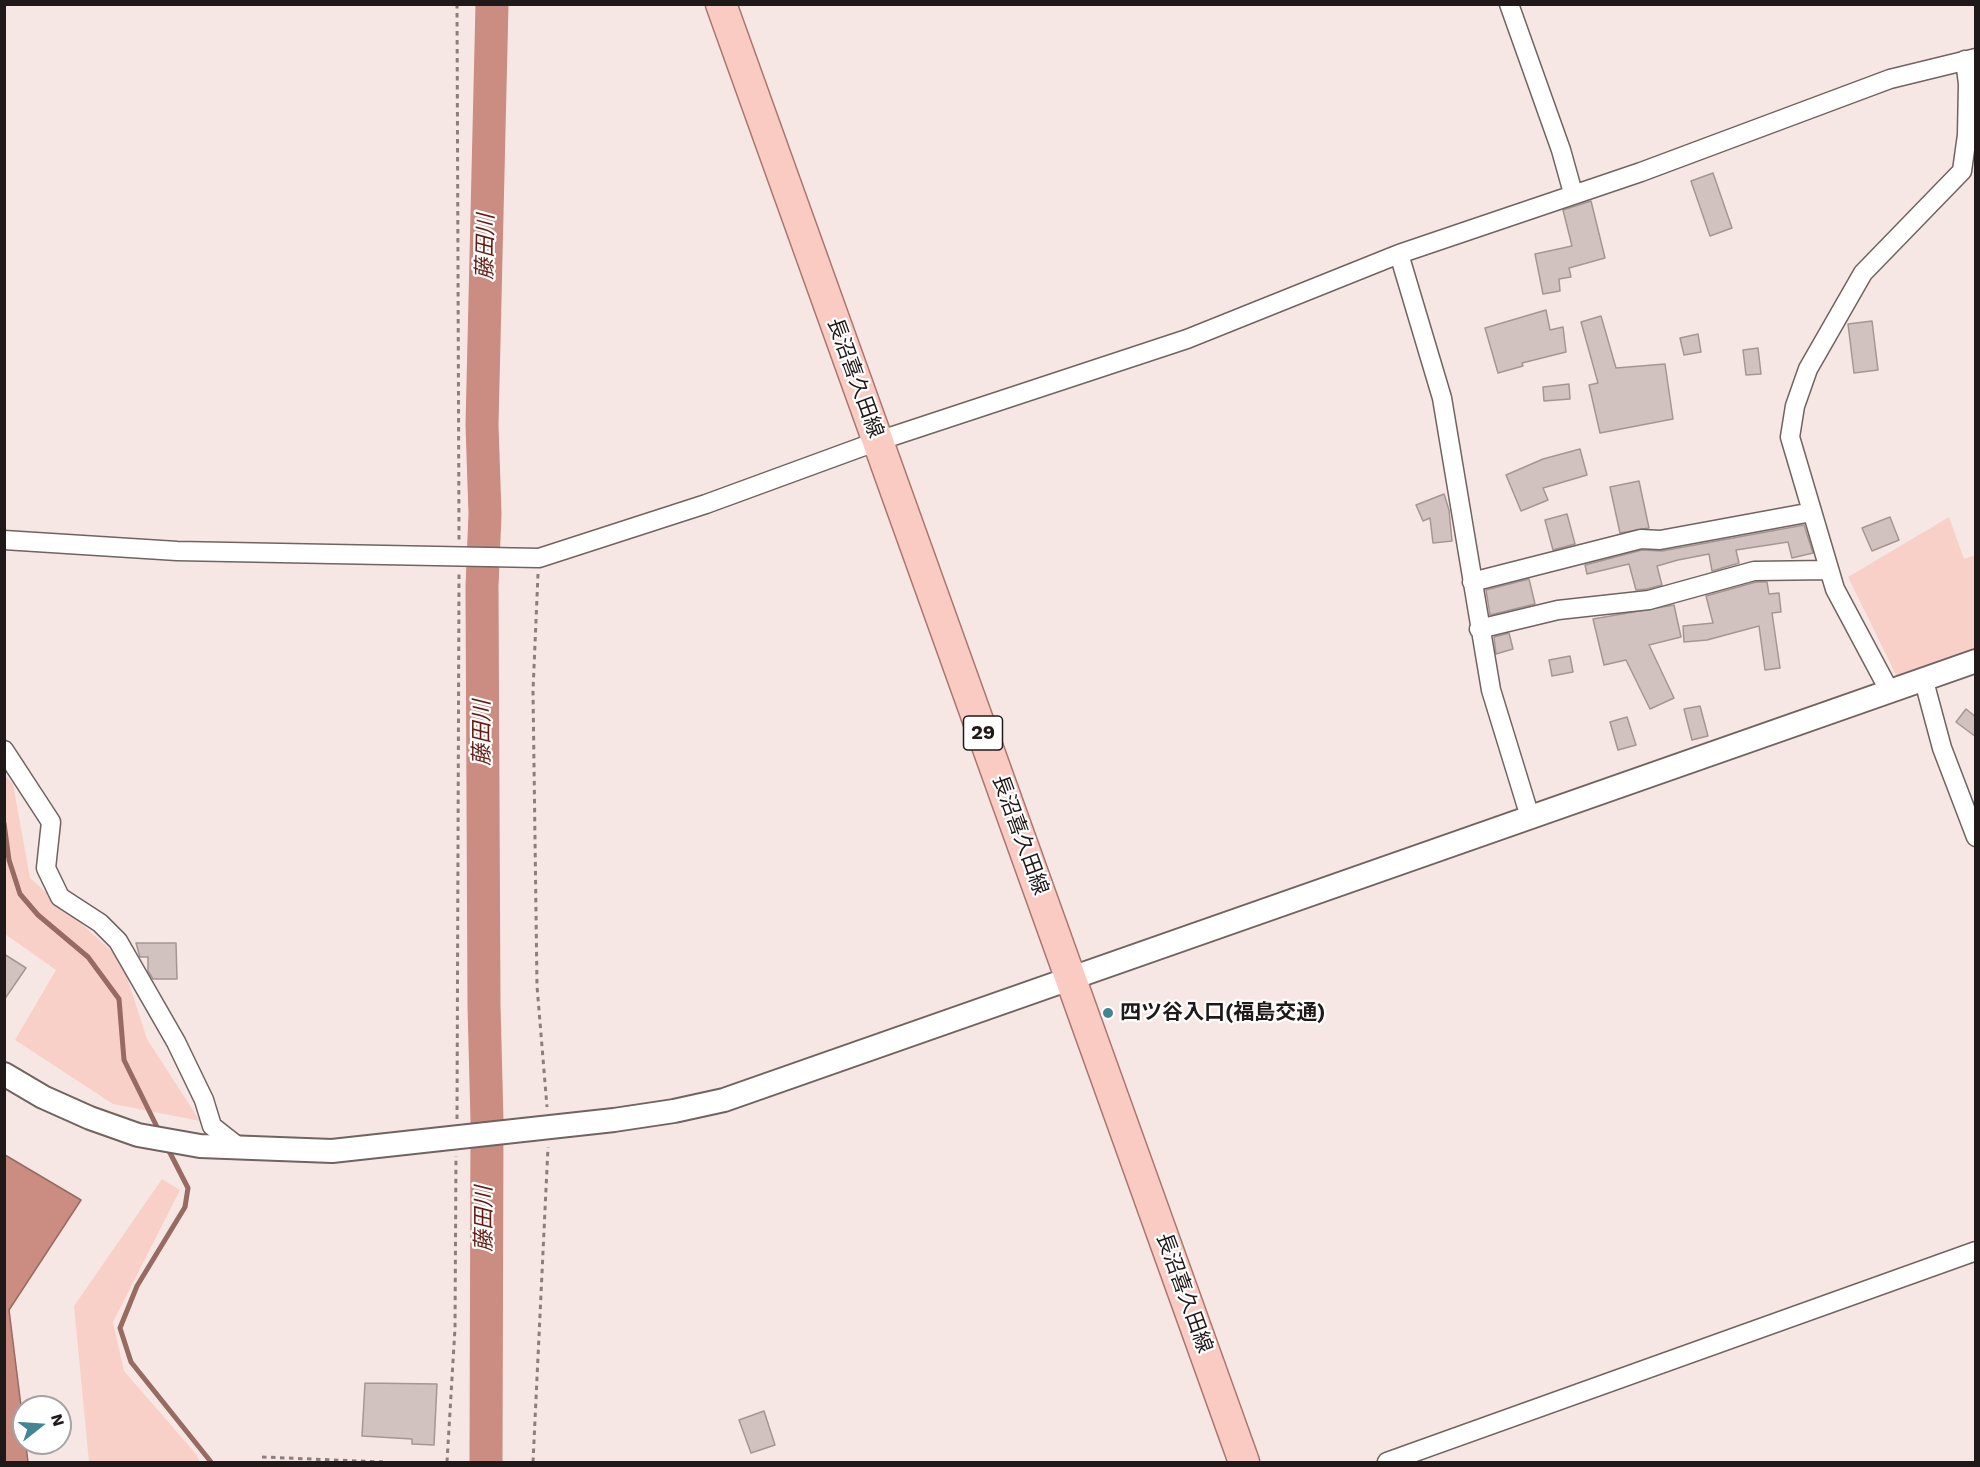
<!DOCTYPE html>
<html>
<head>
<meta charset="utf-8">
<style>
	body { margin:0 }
	#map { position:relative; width:1980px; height:1467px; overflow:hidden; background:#f7e7e4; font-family:"Work Sans",sans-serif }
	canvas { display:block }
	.frame { position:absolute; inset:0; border:6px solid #1f1a19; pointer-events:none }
	.north { position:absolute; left:12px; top:1395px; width:60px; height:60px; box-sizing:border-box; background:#fff; border:2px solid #a5a3a3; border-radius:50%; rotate:73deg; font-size:16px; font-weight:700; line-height:24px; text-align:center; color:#1f1a19 }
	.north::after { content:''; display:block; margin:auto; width:21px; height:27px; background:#418692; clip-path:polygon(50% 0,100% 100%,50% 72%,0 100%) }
</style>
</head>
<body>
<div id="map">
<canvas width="1980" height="1467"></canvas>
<div class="frame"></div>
<div class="north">N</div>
</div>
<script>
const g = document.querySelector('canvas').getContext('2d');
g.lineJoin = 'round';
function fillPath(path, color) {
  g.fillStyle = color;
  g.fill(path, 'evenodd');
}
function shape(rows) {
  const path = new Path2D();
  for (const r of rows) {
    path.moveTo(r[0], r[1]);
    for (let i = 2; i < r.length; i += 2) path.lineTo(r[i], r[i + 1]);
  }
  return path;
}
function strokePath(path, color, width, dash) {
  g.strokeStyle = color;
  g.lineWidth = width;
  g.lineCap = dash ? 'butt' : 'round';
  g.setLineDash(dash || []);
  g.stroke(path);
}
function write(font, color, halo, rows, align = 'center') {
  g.font = font + ' "Work Sans","Noto Sans JP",sans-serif';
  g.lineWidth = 4.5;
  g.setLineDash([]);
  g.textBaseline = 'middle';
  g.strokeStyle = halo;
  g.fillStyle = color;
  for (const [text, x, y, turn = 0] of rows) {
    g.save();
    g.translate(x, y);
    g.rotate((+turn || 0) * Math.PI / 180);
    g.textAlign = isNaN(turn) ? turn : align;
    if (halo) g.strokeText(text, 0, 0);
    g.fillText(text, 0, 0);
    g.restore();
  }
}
fillPath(shape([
	[1949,517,1964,559,1975,555,1975,653,1899,681,1848,577],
	[4,774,13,784,30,878,121,959,147,1039,200,1121,113,1104,15,1040,56,970,5,934],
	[162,1179,180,1190,113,1322,124,1371,196,1454,200,1462,89,1462,74,1306]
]), '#f9d0c8');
const water = shape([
	[5,1155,81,1200,9,1310,28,1462,5,1462,5,1155]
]);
fillPath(water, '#cb8c81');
strokePath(water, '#976a62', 1.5);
strokePath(shape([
	[4,823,9,860,20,894,38,915,88,957,119,999,124,1060,160,1133],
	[167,1147,188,1188,185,1207,137,1286,120,1328,131,1362,211,1462]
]), '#976a62', 5);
strokePath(shape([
	[486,1462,487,1121,484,1006,482,586,485,514,482,425,492,4]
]), '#cb8c81', 33);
const building = shape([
	[1713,173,1732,228,1710,236,1691,181,1713,173],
	[1591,201,1605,258,1569,268,1571,277,1559,279,1560,291,1543,294,1535,254,1572,246,1563,210,1591,201],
	[1546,310,1550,330,1563,327,1566,352,1522,363,1523,366,1498,373,1485,328,1546,310],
	[1601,316,1616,368,1665,364,1673,419,1600,433,1589,385,1598,383,1581,322,1601,316],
	[1872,321,1878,370,1854,373,1848,324,1872,321],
	[1698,334,1701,352,1684,355,1680,338,1698,334],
	[1758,348,1761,374,1746,375,1743,350,1758,348],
	[1569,384,1570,399,1544,401,1543,387,1569,384],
	[1580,449,1587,475,1543,488,1548,500,1521,511,1506,475,1543,459,1580,449],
	[1639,481,1649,528,1620,533,1610,487,1639,481],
	[1444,494,1449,510,1452,541,1433,543,1430,518,1423,521,1416,505,1444,494],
	[1567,514,1575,544,1553,550,1545,520,1567,514],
	[1890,517,1899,540,1872,551,1862,528,1890,517],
	[1804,525,1813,553,1792,558,1788,542,1736,550,1739,563,1712,571,1709,554,1678,560,1657,566,1662,585,1647,589,1636,590,1629,564,1587,574,1585,565,1642,550,1662,551,1804,525],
	[1529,579,1535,604,1490,615,1486,590,1529,579],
	[1756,582,1767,582,1769,594,1779,593,1781,612,1772,613,1780,668,1765,670,1759,626,1707,640,1684,642,1683,626,1713,623,1706,596,1756,582],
	[1674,605,1681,637,1649,645,1674,698,1650,709,1626,660,1604,665,1593,619,1674,605],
	[1509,633,1513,649,1496,654,1494,637,1509,633],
	[1570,656,1573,672,1552,676,1549,660,1570,656],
	[1700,706,1708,736,1692,740,1684,709,1700,706],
	[1966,709,1976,717,1976,737,1956,722,1966,709],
	[1627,717,1636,745,1618,750,1610,722,1627,717],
	[136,943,176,943,177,979,153,979,148,971,148,957,140,957,136,943],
	[4,954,26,968,4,1000,4,954],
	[365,1383,437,1384,434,1445,412,1444,412,1439,362,1436,365,1383],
	[764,1411,775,1445,751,1453,739,1420,764,1411]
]);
fillPath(building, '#d1c2bf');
strokePath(building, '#a49693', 1.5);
const minor = shape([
	[1509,4,1561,150,1573,193],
	[1399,254,1442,398,1491,690,1530,817],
	[4,540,177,551,539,558,706,504,878,441,1187,339,1399,254,1641,172,1890,79,1976,58],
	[1472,582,1641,539,1660,540,1812,512],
	[1479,629,1558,610,1649,600,1754,571,1829,570],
	[1924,681,1942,748,1976,837],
	[1890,692,1835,589,1790,437,1795,406,1808,369,1863,273,1962,171,1967,135,1968,84,1965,60],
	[4,750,51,822,46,868,60,897,100,923,118,941,176,1042,204,1100,212,1126,240,1148],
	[1387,1462,1976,1251]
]);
const tertiary = shape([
	[4,1074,43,1097,90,1118,138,1135,200,1146,332,1151,614,1120,674,1111,724,1100,1976,661]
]);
const primary = shape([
	[721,4,1244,1462]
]);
strokePath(minor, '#706360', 21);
strokePath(tertiary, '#706360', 26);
strokePath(primary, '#ab766e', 33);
strokePath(shape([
	[457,4,459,540],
	[538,574,533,691,537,986,547,1107],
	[457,1119,459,574],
	[262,1457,383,1462],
	[447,1462,455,1328,456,1156],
	[533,1462,548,1147]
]), '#8a7f7d', 3, [4.5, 4.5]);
strokePath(minor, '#fff', 18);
strokePath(tertiary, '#fff', 22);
strokePath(primary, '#facbc3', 30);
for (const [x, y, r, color] of [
	[1108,1013,6,"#418692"]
]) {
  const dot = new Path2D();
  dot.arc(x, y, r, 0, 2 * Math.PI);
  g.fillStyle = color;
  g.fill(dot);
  strokePath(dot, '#fff', 2);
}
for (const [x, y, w] of [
	[983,733,39]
]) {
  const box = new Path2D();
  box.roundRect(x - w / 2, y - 17, w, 34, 4.5);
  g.fillStyle = '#fff';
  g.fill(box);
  strokePath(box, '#1f1a19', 1.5);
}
write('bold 20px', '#1f1a19', null, [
	["29",983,733]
]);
write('21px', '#1f1a19', '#fff', [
	["長沼喜久田線",855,378,70],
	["長沼喜久田線",1020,835,70],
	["長沼喜久田線",1184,1293,70]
]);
write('bold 21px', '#1f1a19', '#fff', [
	["四ツ谷入口(福島交通)",1120,1013]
], 'left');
write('italic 22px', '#661b12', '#fff', [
	["藤田川",486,247,-89],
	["藤田川",483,733,-90],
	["藤田川",485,1219,-90]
]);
</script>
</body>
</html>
